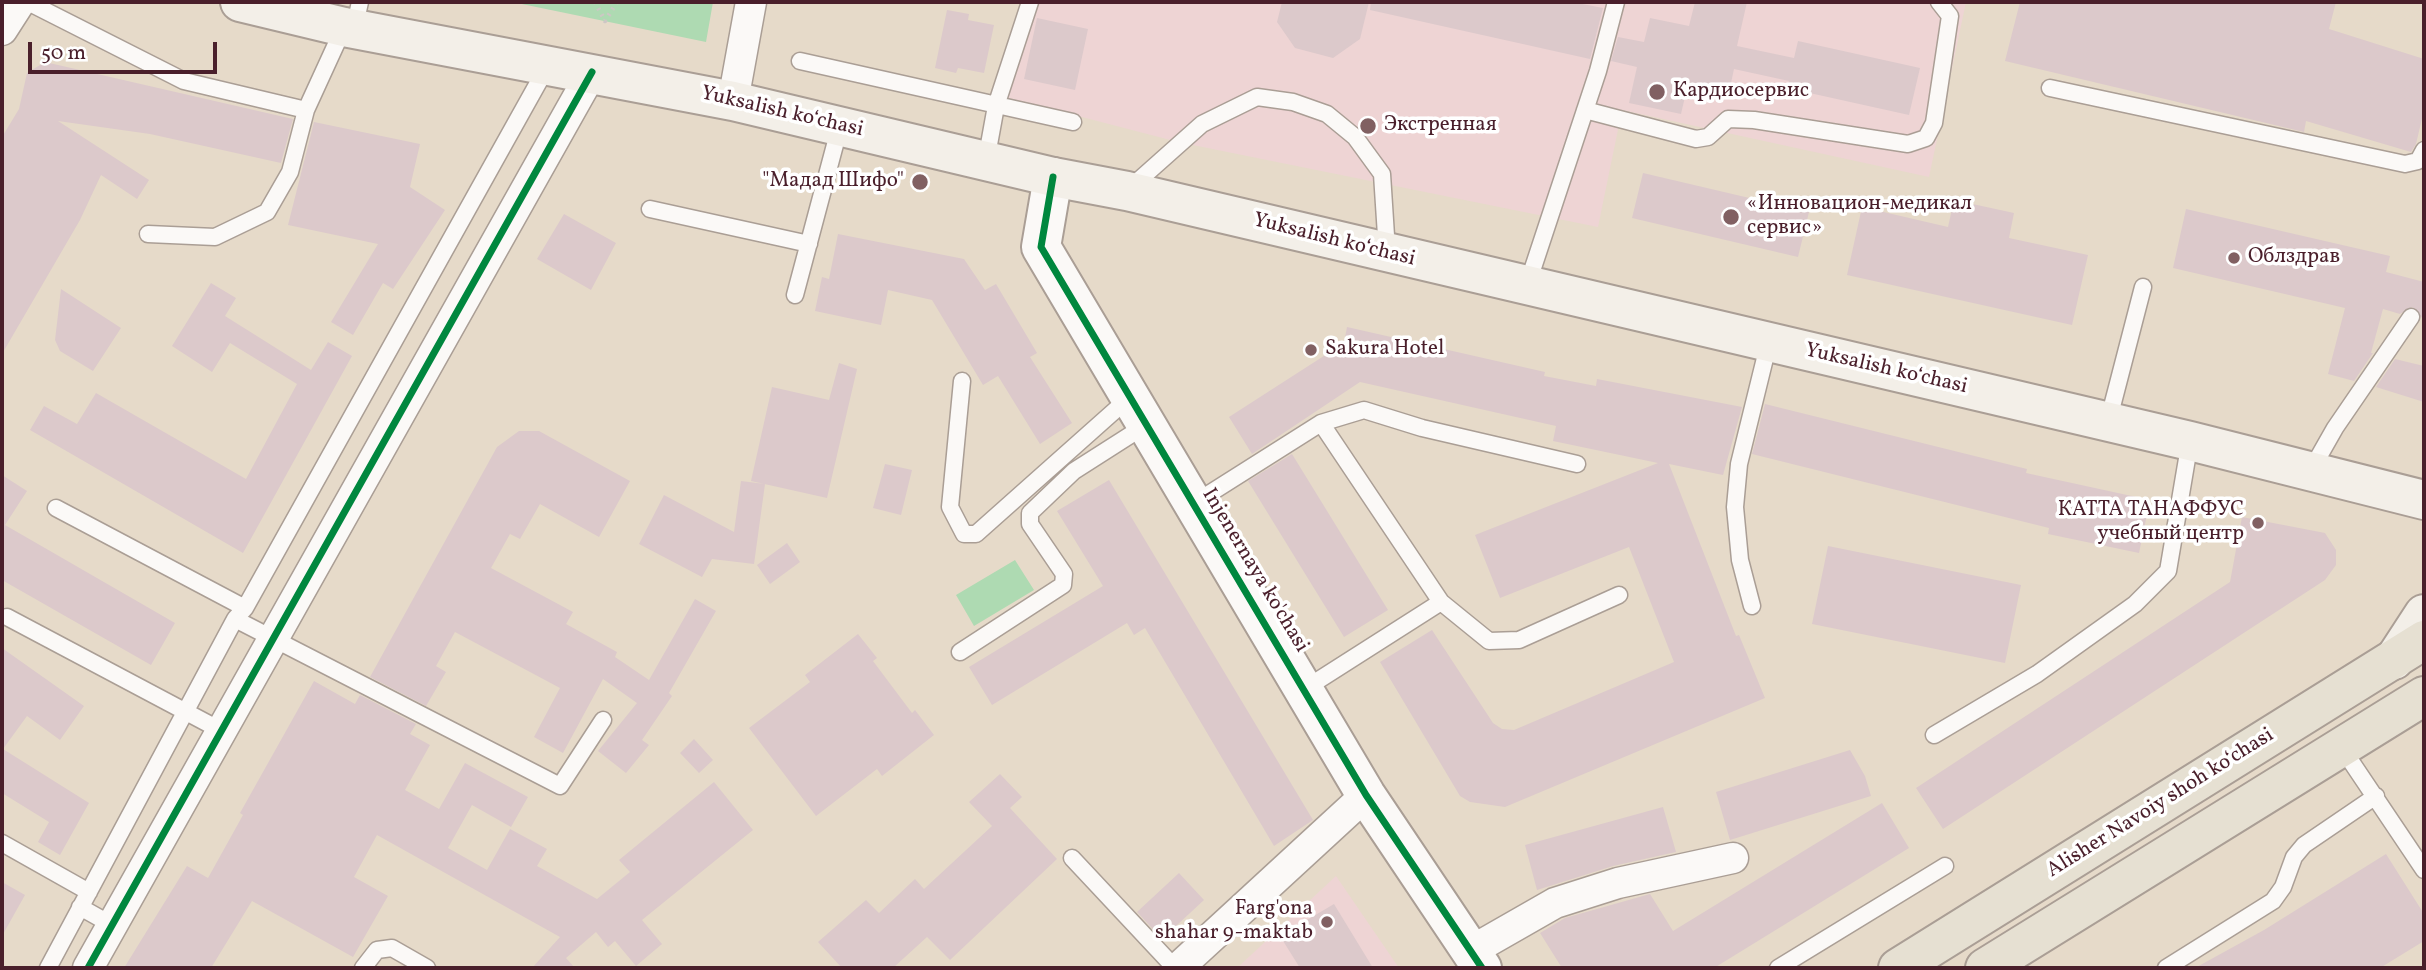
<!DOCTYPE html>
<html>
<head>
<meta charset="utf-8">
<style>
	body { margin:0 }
	#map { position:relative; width:2426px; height:970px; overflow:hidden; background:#e6dac9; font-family:Vollkorn,serif }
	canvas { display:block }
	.frame { position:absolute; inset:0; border:4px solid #4a1f2b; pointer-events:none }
	.scale { position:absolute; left:28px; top:42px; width:189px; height:32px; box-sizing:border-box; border:4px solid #4a1f2b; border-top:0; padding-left:9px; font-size:21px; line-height:24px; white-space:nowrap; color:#4a1f2b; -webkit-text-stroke:5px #fff; paint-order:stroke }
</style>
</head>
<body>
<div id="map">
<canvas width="2426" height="970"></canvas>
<div class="frame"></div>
<div class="scale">50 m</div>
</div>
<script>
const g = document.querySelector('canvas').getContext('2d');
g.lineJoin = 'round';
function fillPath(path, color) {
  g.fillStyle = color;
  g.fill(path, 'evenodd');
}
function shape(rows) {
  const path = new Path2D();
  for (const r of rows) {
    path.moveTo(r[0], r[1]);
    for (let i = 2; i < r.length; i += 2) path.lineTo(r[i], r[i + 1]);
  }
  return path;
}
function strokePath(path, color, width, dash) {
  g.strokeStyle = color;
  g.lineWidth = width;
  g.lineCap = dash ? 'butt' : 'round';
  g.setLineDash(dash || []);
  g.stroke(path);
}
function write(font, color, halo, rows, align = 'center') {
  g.font = font + ' Vollkorn,serif';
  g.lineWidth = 7;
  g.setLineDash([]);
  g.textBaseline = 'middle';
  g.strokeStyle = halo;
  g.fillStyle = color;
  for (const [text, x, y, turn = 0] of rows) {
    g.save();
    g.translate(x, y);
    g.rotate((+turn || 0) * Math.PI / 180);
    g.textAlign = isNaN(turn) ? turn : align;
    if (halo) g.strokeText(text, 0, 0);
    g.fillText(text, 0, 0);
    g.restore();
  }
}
fillPath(shape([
	[1030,2,1966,2,1929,177,1622,110,1598,227,1178,142,1005,97],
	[1336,876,1399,968,1237,968]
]), '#eed4d4');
fillPath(shape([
	[512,2,713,2,706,42],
	[1015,560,1034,590,974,626,956,595]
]), '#aedab2');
fillPath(shape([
	[1282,2,1369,2,1360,39,1333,58,1295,48,1277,22],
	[1371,2,1572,2,1603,8,1590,59,1370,10],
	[1695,2,1747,2,1737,46,1794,58,1798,41,1920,68,1909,115,1787,88,1789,81,1734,69,1728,97,1687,88,1681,114,1629,103,1637,67,1611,61,1618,37,1644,42,1650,18,1689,26],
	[2020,2,2336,2,2329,29,2424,59,2424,110,2416,144,2411,152,2306,121,2304,132,2005,61],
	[947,10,969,14,968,20,994,25,984,73,958,68,956,73,935,68],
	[1037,18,1088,29,1075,90,1024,79],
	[45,62,293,119,281,163,150,134,58,121,149,180,137,199,101,175,80,220,2,354,2,137,19,109,27,73],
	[314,122,420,144,410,187,445,210,393,289,383,283,353,335,331,322,378,244,288,225],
	[1643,173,1809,212,1798,257,1632,218],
	[1954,200,2014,213,2009,238,2088,255,2072,325,1847,275,1862,207,1948,227],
	[2186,209,2390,256,2386,272,2424,282,2424,320,2412,307,2400,314,2383,309,2371,353,2373,353,2354,381,2328,374,2345,308,2173,268],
	[564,214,616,243,591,290,537,259],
	[838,234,964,259,985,290,996,284,1037,353,1030,357,1072,423,1040,444,998,376,983,385,932,300,888,290,881,325,815,311,822,277,829,279],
	[211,283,236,298,225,316,311,370,328,342,352,356,243,553,30,430,44,406,77,424,96,393,246,479,297,384,230,343,212,372,172,346],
	[61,289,121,328,93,371,60,351,55,340],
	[1347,327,1545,372,1544,376,1596,386,1597,379,1742,407,1723,475,1669,464,1736,636,1739,635,1765,698,1505,807,1470,802,1460,796,1380,662,1432,630,1493,723,1502,729,1514,730,1674,662,1629,547,1500,598,1475,535,1658,463,1553,441,1556,426,1360,382,1252,454,1229,417,1344,343],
	[2395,359,2424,366,2424,402,2376,387],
	[839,363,857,369,827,498,751,481,772,387,829,400],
	[1765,404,2027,469,2026,473,2150,500,2139,553,2048,534,2049,528,1752,454],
	[519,431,539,431,630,481,599,537,540,504,520,539,510,534,491,568,573,612,566,624,617,652,615,657,649,680,695,599,716,611,669,693,672,696,642,740,649,745,626,773,598,751,637,703,603,679,563,753,534,737,560,688,455,632,436,666,446,672,426,706,370,677,497,447],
	[1292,454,1388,610,1344,637,1248,481],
	[885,464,912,470,901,515,873,508],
	[2,475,27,491,5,525,175,623,151,665,2,580],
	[1109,480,1313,820,1274,846,1145,628,1134,635,1127,623,992,705,969,667,1103,586,1057,511],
	[741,481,765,484,754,564,712,559,702,577,639,544,664,495,734,532],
	[2242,517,2325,533,2336,550,2336,565,2325,580,1943,829,1916,788,2230,582],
	[787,543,800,562,770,584,757,565],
	[1828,546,2021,585,2005,663,1812,624],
	[858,634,877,658,873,661,912,713,915,710,934,735,882,776,877,769,816,816,749,728,810,682,805,675],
	[2,648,84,706,60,740,27,716,3,749,89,803,60,855,38,842,49,822,2,793],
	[314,681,355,704,360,695,416,724,410,734,430,745,405,790,439,809,465,763,528,797,511,827,472,805,448,848,487,870,510,829,547,849,537,866,597,899,630,872,619,860,714,782,753,830,642,920,662,944,636,966,615,941,608,947,596,932,566,958,575,968,532,968,560,937,377,835,354,877,388,896,353,957,252,901,211,968,124,968,187,866,208,878,243,815,240,813],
	[694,739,713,760,699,773,680,753],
	[1850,750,1865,776,1871,796,1730,840,1716,792],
	[1000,774,1022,797,1010,808,1057,859,950,960,927,937,893,968,842,968,818,942,866,900,879,913,915,879,924,889,992,826,969,802],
	[1882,803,1909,848,1714,968,1562,968,1540,933,1565,918,1650,894,1673,931],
	[1663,807,1676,852,1613,866,1537,890,1525,845],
	[2386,854,2424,914,2424,941,2380,968,2195,968,2264,930],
	[1179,873,1204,900,1162,939,1137,912],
	[2,882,25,895,2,936],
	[1334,904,1373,968,1300,968,1280,936]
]), '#dcc9cb');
const service = shape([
	[28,2,184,81,306,110,344,27],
	[354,29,360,2],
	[800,61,1073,122],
	[2050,88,2405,164,2418,161,2424,150],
	[1585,110,1696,139,1708,137,1728,119,1754,120,1908,144,1926,138,1934,123,1950,16,1939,2],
	[986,161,996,106,1030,2],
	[1129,189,1202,124,1257,97,1293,102,1327,114,1355,137,1382,174,1387,251],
	[650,209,809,244],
	[148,234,215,237,267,212,290,172,306,110],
	[1527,286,1598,71,1616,2],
	[795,295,840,126],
	[962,381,950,507,964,534,976,534,1130,397],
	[2108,422,2143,287],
	[1321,423,1441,602,1489,641,1519,640,1619,595],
	[2310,472,2335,428,2411,317],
	[1193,504,1321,423,1364,410,1422,428,1577,464],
	[56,508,245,608],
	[1752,606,1740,560,1735,507,1739,464,1769,342],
	[7,617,222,731],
	[235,619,245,608,547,67],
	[960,652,1063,585,1064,574,1030,524,1030,513,1074,471,1146,425],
	[1303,690,1441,602],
	[1934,735,2037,674,2135,604,2168,571,2190,441],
	[2342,748,2424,870],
	[2,843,89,892],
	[1072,858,1175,968],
	[80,907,112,925],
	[48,968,235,619,560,786,603,720],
	[363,968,377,950,392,948,427,968],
	[1778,968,1945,866],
	[2166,968,2273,901,2283,887,2294,857,2304,845,2376,796]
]);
const minor = shape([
	[2,30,20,2],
	[733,101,751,2],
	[1471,951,1555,903,1618,883,1733,858],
	[88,968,592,72],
	[1178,968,1366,795]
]);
const tertiary = shape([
	[1053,177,1041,247,1366,795,1482,968]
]);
const secondary = shape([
	[240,2,344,27,733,101,1053,177,1127,191,2190,441,2424,500],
	[2394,660,2424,614]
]);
const primary = shape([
	[1898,968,2424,640],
	[1985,968,2424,696]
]);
strokePath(service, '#aa9e95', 19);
strokePath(minor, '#aa9e95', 33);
strokePath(tertiary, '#aa9e95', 42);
strokePath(secondary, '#aa9e95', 42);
strokePath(primary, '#aa9e95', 42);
strokePath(shape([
	[595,2,605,21,617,2]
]), '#cdc7c5', 4.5, [2, 5]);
strokePath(service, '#fbf9f7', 16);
strokePath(minor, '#fbf9f7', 30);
strokePath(tertiary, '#fbf9f7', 38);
strokePath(secondary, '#f3efe8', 38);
strokePath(primary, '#e6e0d2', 38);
strokePath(shape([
	[1053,177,1041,247,1366,795,1482,968],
	[88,968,592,72]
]), '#00873e', 7);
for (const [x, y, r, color] of [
	[1657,92,9,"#816062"],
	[1368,126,9,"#816062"],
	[920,182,9,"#816062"],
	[1731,217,9,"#816062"],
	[2234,258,7,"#816062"],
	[1311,350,7,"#816062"],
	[2258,523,7,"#816062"],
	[1327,922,7,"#816062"]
]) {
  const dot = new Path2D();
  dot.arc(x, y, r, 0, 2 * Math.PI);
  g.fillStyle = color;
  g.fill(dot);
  strokePath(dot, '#fff', 2.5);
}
write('21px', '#4a1f2b', '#fff', [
	["Кардиосервис",1673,92],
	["Экстренная",1384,126],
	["\"Мадад Шифо\"",904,182,"right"],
	["«Инновацион-медикал",1747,205],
	["сервис»",1747,229],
	["Облздрав",2248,258],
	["Sakura Hotel",1325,350],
	["КАТТА ТАНАФФУС",2244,511,"right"],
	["учебный центр",2244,535,"right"],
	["Farg'ona",1313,910,"right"],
	["shahar 9-maktab",1313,934,"right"]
], 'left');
write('21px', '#4a1f2b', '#fff', [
	["Yuksalish koʻchasi",782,113,13],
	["Yuksalish koʻchasi",1334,241,14],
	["Yuksalish koʻchasi",1886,370,13],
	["Injenernaya ko'chasi",1254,571,59],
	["Alisher Navoiy shoh koʻchasi",2161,804,-32]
]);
</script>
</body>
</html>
